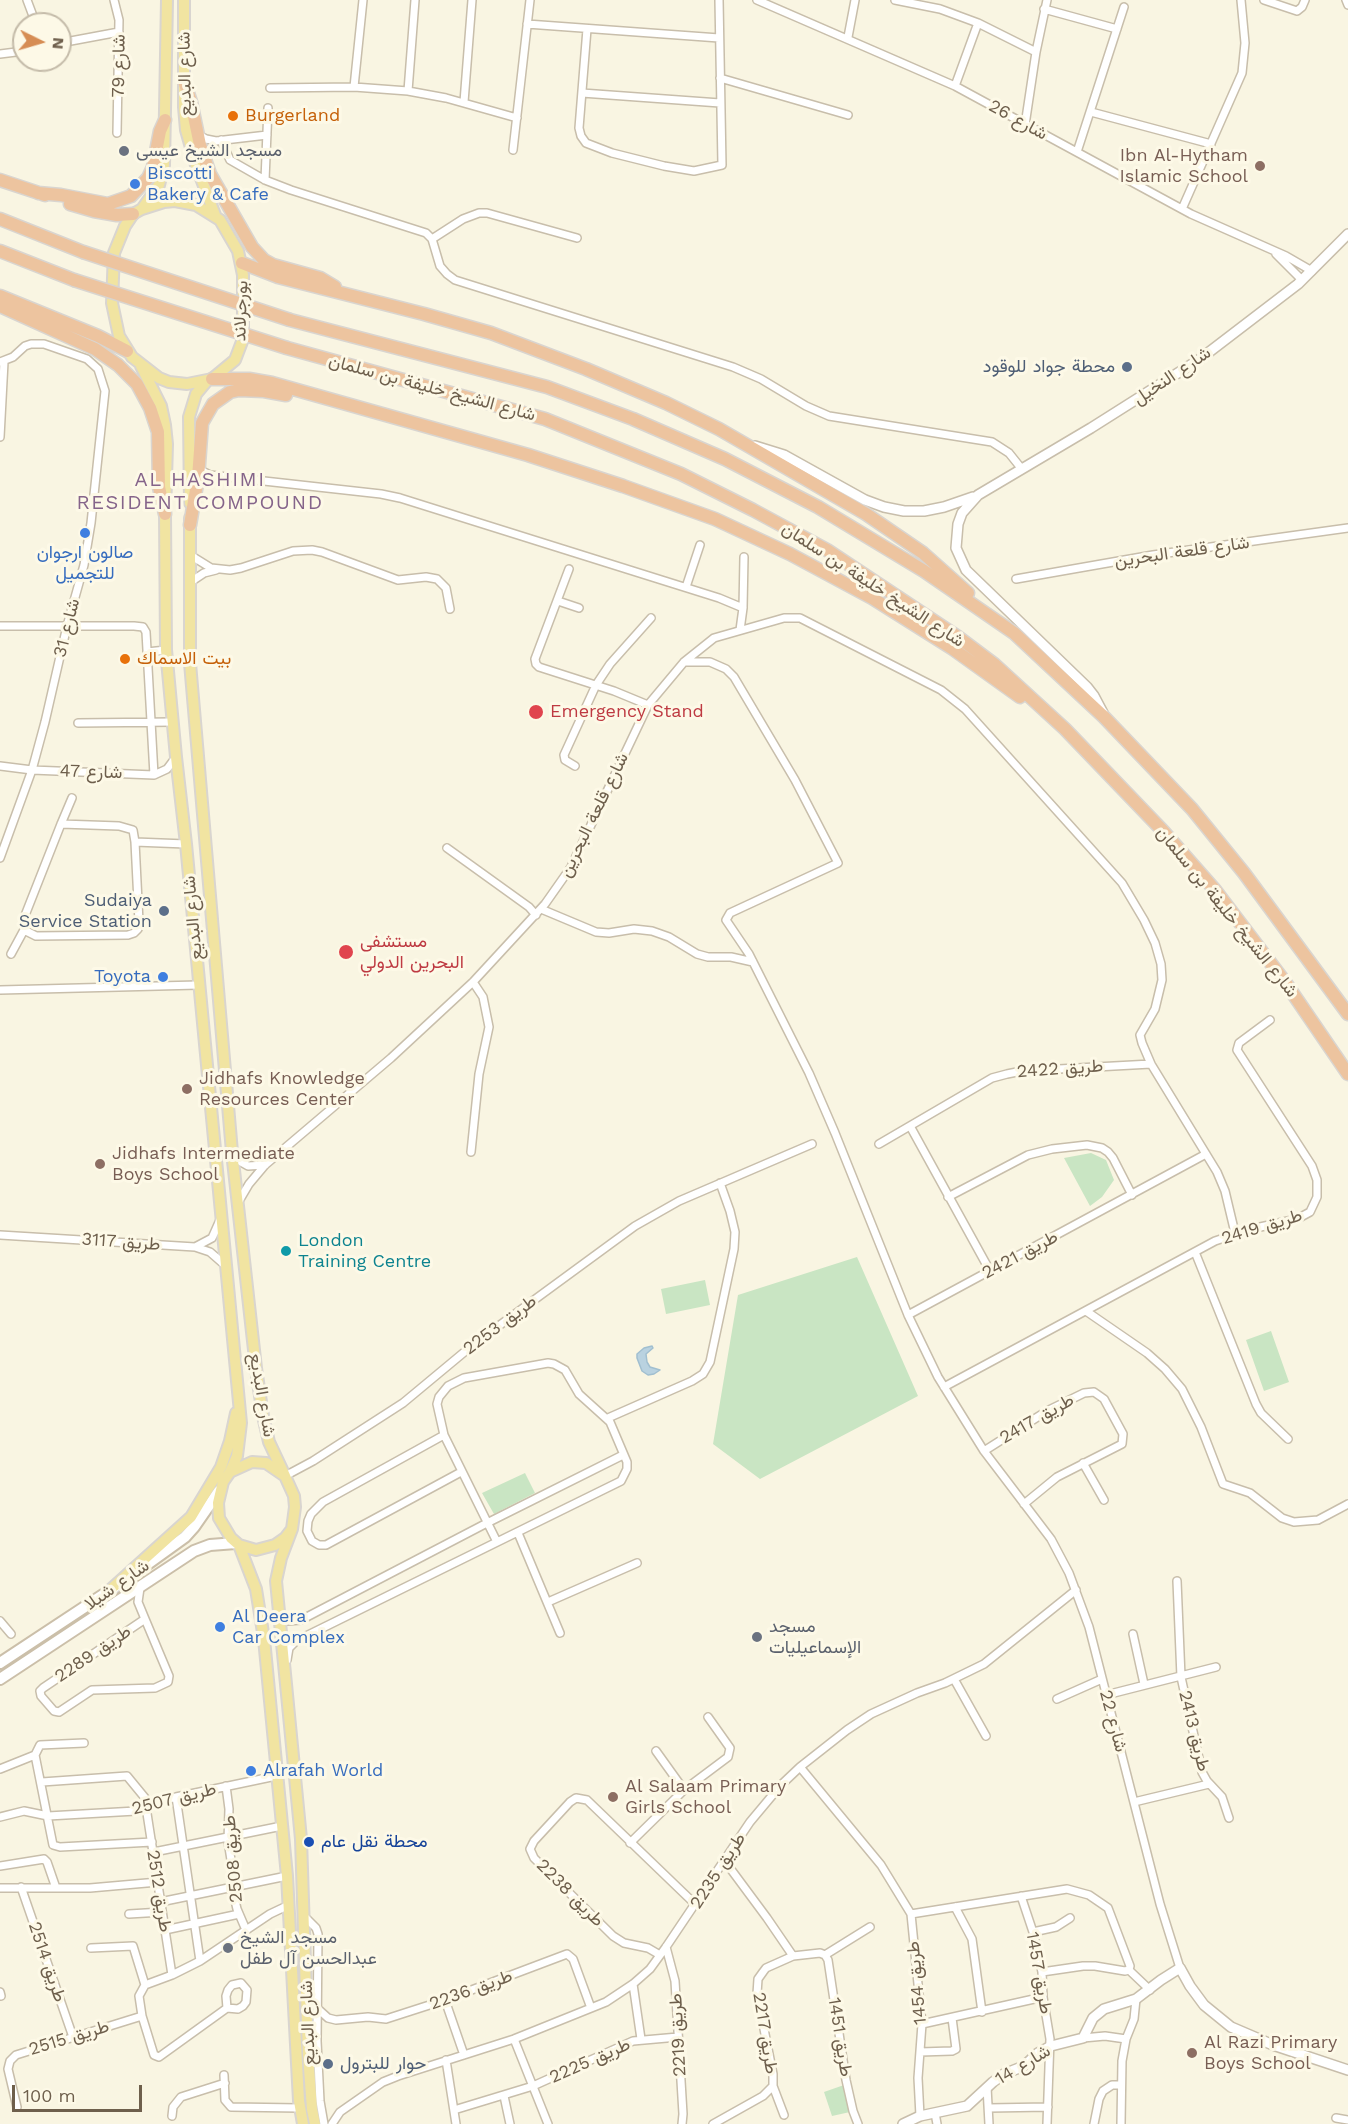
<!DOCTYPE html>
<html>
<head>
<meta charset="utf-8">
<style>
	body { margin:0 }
	#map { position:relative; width:1348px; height:2124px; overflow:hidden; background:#f9f5e2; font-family:"Work Sans",sans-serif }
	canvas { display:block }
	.north { position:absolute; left:12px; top:12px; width:60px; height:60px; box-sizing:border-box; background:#fdf9e7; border:2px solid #c4bba9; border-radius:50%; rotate:95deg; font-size:16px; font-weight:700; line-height:24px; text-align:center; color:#6e5f4c }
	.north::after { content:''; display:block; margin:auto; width:21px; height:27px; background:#d68d54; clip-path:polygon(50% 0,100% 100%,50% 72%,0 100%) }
	.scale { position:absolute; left:12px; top:2085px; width:130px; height:27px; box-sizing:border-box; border:3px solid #6e5f4c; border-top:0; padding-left:8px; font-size:18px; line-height:21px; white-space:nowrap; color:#6e5f4c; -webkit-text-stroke:4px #fdf9e7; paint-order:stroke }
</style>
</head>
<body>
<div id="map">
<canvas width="1348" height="2124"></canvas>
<div class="north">N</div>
<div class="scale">100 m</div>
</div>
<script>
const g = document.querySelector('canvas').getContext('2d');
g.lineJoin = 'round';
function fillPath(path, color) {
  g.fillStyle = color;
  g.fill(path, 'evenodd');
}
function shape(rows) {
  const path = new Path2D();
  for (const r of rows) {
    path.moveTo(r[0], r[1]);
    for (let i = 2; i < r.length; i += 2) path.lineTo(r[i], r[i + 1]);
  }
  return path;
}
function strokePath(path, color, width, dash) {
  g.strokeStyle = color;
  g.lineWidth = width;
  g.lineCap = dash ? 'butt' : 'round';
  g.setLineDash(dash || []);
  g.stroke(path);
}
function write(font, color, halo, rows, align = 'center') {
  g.font = font + ' "Work Sans",Vazirmatn,sans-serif';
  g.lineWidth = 6;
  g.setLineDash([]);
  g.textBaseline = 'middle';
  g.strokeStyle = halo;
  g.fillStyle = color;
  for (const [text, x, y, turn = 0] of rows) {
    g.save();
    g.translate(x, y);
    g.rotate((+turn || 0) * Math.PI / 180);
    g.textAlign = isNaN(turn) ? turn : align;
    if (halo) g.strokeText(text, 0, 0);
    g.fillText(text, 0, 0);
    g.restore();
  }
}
fillPath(shape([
	[1091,1153,1106,1160,1114,1180,1102,1197,1090,1206,1064,1158],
	[857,1257,918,1396,760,1479,713,1444,738,1295],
	[705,1280,710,1305,666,1314,661,1289],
	[1271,1331,1289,1382,1264,1391,1246,1340],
	[525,1473,535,1493,494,1514,482,1493],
	[844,2085,850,2112,832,2116,824,2092]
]), '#c9e5c3');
const water = shape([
	[652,1346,653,1348,646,1354,647,1362,650,1367,660,1370,654,1374,648,1375,642,1371,637,1358,637,1354,644,1348,652,1346]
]);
fillPath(water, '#b9d2e0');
strokePath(water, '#a1bfd0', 1.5);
const minor = shape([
	[27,0,36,24],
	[114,0,119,20,117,133],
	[757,0,955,86,1191,214,1286,256,1312,271],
	[895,0,940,9,978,23,1036,52],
	[1264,0,1297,11,1302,7,1305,0],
	[1346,0,1348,5],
	[1044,9,1117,29],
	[527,24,719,38],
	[587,29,579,128,581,136,586,143,612,153,664,166,694,171,722,165,719,0],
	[848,37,855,0],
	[60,43,119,32],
	[0,54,24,51],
	[720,78,848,115],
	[955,86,978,23],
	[354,87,363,0],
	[270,88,354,87,408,91,446,98,517,118],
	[408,91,415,0],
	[582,93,720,103],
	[464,102,472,0],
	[1091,112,1211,144],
	[1025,125,1036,52,1047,0],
	[198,135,206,139,216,141,267,135],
	[221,140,230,160,265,180,291,190,426,233,432,239,440,266,447,274,455,280,733,367,761,379,806,406,829,416,992,442,1009,453,1021,468],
	[513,150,530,0],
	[1077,152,1124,7],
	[265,180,268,108],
	[1182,209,1242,73,1245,43,1241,0],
	[432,239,463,219,479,213,487,213,577,238],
	[1276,254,1302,280],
	[0,362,13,357,25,346,31,344,44,344,87,359,98,369,105,391,91,523,84,565,67,626,45,722,32,770,0,858],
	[0,437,4,362],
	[198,469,210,475,381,494,400,498,719,598,743,608],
	[190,555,211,568,230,570,241,568,293,551,312,550,322,552,398,580,426,577,437,579,446,588,450,609],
	[569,569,535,659,536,664,539,667,614,691,648,705],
	[1016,579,1153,555,1348,528],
	[189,583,204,573,216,570],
	[686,587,700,545],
	[558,601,579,608],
	[0,626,134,626,143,627,146,632,154,775],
	[740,630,743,608,744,557],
	[147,652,166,650],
	[684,662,710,662,726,669,734,677,795,780,838,863,730,913,726,920,749,954,809,1073,835,1133,908,1315,938,1377,984,1451,1051,1539,1069,1573,1089,1627,1160,1904,1180,1968],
	[78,723,173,722],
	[0,766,32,770,154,775,167,769,176,757],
	[575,766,565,760,564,755,596,685,610,664,651,618],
	[61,824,119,826,133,830,135,842,139,922,138,929,134,933,128,935,36,936,24,930,24,918,61,824,72,798],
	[135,842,186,844],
	[447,848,529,907,536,915],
	[541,909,596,932,609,933,634,929,652,931,669,937,697,954,708,957,731,957,753,962],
	[11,954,24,930],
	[0,990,198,985],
	[910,1126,990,1271],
	[879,1144,992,1078,1007,1074,1022,1071,1151,1064],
	[471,1152,479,1074,489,1027,483,997,473,982],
	[233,1153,241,1162,248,1166,265,1165],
	[948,1197,1028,1155,1052,1149,1087,1145,1102,1148,1108,1152,1113,1158,1132,1195],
	[239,1201,249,1184,265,1165,391,1058,473,982,545,904,571,867,648,705,684,662,714,638,784,618,800,618,941,690,965,709,1122,883,1144,920,1155,943,1161,964,1162,980,1155,1009,1140,1035,1142,1043,1151,1064,1217,1172,1225,1191,1235,1233],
	[0,1235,195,1247,212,1238,220,1220],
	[195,1247,210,1252,226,1266],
	[1195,1252,1256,1404,1261,1413,1288,1439],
	[1086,1311,1147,1353,1165,1369,1182,1389,1201,1427,1223,1484,1250,1493,1282,1518,1294,1522,1318,1520,1348,1504],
	[908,1315,1206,1154],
	[944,1387,1215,1241,1251,1229,1297,1219,1310,1212,1317,1197,1317,1180,1312,1166,1237,1050,1239,1043,1270,1020],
	[608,1418,692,1381,703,1374,710,1362,734,1249,735,1232,730,1211,720,1183],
	[444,1435,323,1502,311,1514,308,1521,307,1531,312,1541,319,1545,326,1545,461,1472],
	[984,1451,1047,1411,1084,1393,1094,1392,1104,1399,1123,1434,1122,1444,1057,1477,1024,1504],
	[1083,1463,1104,1500],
	[285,1476,313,1461,403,1403,474,1344,635,1226,679,1201,812,1144],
	[518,1533,560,1633],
	[1177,1581,1181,1677,1202,1772,1207,1781,1222,1797,1229,1818],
	[140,1588,138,1602,145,1619,169,1676,168,1682,155,1688,92,1690,59,1712,54,1711,41,1696,40,1691,43,1688,145,1619],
	[548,1602,637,1563],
	[279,1615,287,1621,301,1620,485,1524,623,1455],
	[0,1621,11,1634],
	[1133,1634,1144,1684],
	[287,1660,289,1648,296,1641,621,1481,627,1469,627,1462,610,1422,579,1394,565,1370,554,1364,548,1363,464,1378,448,1386,439,1397,437,1404,444,1435,497,1542],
	[954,1679,986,1736],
	[1106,1695,1216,1667],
	[1057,1699,1102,1679],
	[84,1743,40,1745,35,1755,53,1845,60,1847,152,1842],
	[656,1751,684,1790],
	[800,1767,881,1865,911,1914,922,2024,918,2078,920,2116],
	[0,1769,35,1755],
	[42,1782,127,1776,150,1804],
	[226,1786,229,1809,228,1841,234,1879,233,1892,237,1909,246,1930],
	[176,1797,200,1961],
	[1134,1802,1209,1784],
	[146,1807,172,1975],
	[0,1817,24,1811,48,1816,136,1811,150,1804,176,1797,276,1776],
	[630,1843,684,1790,728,1757,730,1748,708,1717],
	[154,1852,282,1826],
	[724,1860,767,1918,793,1956],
	[0,1866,44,1859,47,1862,56,1888],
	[21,1887,73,2037],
	[0,1888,90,1888,158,1882],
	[1021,1896,1033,1932,1042,1972,1043,1997,1050,2039,1047,2124],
	[160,1902,287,1876],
	[955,1907,972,1939,982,2012],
	[129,1914,162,1912],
	[911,1914,1067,1889,1089,1895,1108,1908,1130,1966,1129,1970,1125,1971,1095,1966,1083,1966,1042,1972],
	[303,1915,316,1928,318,1934,317,2041,320,2101,324,2124],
	[165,1930,239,1914],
	[1033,1932,1056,1927,1070,1918],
	[666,1947,675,1981,683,2114,682,2124],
	[91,1948,133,1946,145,1985],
	[660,1955,648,1948,624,1943,613,1936,534,1858,530,1849,534,1841,570,1802,576,1798,587,1800,696,1905],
	[825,1955,870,1927],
	[1129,1970,1150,1990],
	[633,1984,641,2039],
	[0,1992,1,1996],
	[445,2000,464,2055],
	[317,2008,328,2018,336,2020,368,2017,386,2019,445,2000,567,1954,573,1959,591,2008],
	[142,2016,154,2055,159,2057,227,2008,238,2009,243,2006,246,2002,247,1990,241,1983,232,1985,228,1990,226,1996,227,2008],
	[922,2024,1043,1997],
	[1083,2038,1105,2036,1126,2039],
	[514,2039,548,2124],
	[920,2052,952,2051,956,2049,952,2018],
	[446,2060,456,2124],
	[224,2075,225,2100,231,2107,299,2108],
	[773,2086,784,2115],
	[987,2087,989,2124],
	[504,2096,510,2124],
	[17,2107,8,2069,10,2061,16,2055,142,2016,139,1996,145,1985,172,1975,200,1961,270,1914,289,1905],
	[989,2108,1048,2107],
	[454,2110,533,2086,633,2041,678,2037],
	[935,2113,937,2124],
	[172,2116,173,2107,181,2097,225,2083],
	[1336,2118,1348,2120],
	[332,2124,340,2112,383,2082,398,2076,514,2039,606,2002,633,1984,650,1969,666,1947,750,1822,781,1785,800,1767,847,1730,871,1714,917,1693,945,1683,984,1664,1076,1590],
	[713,2124,763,2096,773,2086,773,2074,757,1994,758,1979,763,1972,766,1968,793,1956,820,1953,825,1955,828,1960,846,2080,853,2111,858,2124],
	[1094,2124,1099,2099,1103,2091,1112,2085,1120,2085],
	[1121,2124,1122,2061,1126,2039,1134,2019,1136,1999]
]);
const tertiary = shape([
	[755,446,784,455,865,500,884,507,904,511,924,511,944,507,973,497],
	[1103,713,1094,696,1087,687,966,570,956,548,958,524,962,513,978,495,1091,428,1200,359,1298,284,1348,234],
	[903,2124,920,2116,967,2106,993,2082,1004,2074,1024,2066,1038,2053,1051,2046,1083,2038,1093,2018,1104,2009,1136,1999,1161,1980,1180,1968,1190,1986,1204,2005,1231,2027,1273,2045,1348,2070]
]);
const secondary = shape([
	[135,1573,185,1537,194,1527,219,1491],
	[0,1663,115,1587],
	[0,1679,194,1551,210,1545,236,1543]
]);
const primary = shape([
	[184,0,184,107,186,130,196,165,215,215],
	[175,201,196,205,220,220,238,251,243,275,243,339,235,360,212,379,187,384,169,382,159,378,132,357,119,336,112,303,114,253,125,226,133,214,142,209,164,202,175,201],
	[142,209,159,185,164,165,167,0],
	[141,366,161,406,165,425,167,444,165,514,166,650,176,757,186,844,241,1423,237,1456,230,1472],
	[190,503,189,417,196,394,206,382],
	[190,518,190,663,232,1152,256,1368,263,1416,269,1442,285,1476],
	[252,1462,266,1463,285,1476,294,1496,295,1507,292,1529,285,1538,275,1545,256,1550,239,1545,231,1538,219,1518,218,1503,223,1482,230,1472,252,1462],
	[292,1529,281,1558,276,1581,301,1839,308,2054,312,2109,315,2124],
	[239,1545,256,1589,264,1639,287,1876,299,2101,303,2124],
	[109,1591,191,1517,221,1467,230,1441,236,1413]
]);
const motorway = shape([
	[184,81,191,102,200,145,210,174,252,247,264,260,273,265,320,278,335,287],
	[0,180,45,195],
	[38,193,61,195,108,204,131,196,148,178,153,167,160,131,165,120],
	[70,204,94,211,117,215,133,214],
	[0,219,83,252],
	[0,251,74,280],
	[242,263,278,277,424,314,491,333,586,369,666,403,719,429,866,514,923,553,968,593],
	[0,296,98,336,127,351],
	[0,306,95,349,118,365,137,384,150,408,158,432,159,487,165,514],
	[290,320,547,387,633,419,725,459,818,507,924,571,1014,633,1104,717,1192,809,1244,873,1348,1014],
	[287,348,545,419,681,474,753,510,827,550,958,637,994,664,1065,729,1163,831,1215,890,1285,982,1348,1074],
	[212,379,249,379,272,383,528,455,623,486,715,519,790,554,872,598,953,649,1020,697],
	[190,525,198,478,202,423,213,404,230,392,239,390,264,391,286,395]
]);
strokePath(minor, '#c8beab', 10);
strokePath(tertiary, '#c8beab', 12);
strokePath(secondary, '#cbbfa9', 14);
strokePath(primary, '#d9d5d0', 14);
strokePath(motorway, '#d9d5d0', 15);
strokePath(minor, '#fff', 7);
strokePath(tertiary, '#fff', 9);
strokePath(secondary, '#fff', 10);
strokePath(primary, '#f1e4a1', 10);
strokePath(motorway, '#edc49f', 12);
const motorwayBridge = shape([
	[83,252,290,320],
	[74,280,287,348]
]);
strokePath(motorwayBridge, '#d9d5d0', 15, []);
strokePath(motorwayBridge, '#edc49f', 12);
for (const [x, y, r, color] of [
	[233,116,6,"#e8710a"],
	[124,151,6,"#6b7280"],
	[1260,166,6,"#8d6e63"],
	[135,184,6,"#3f7fe0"],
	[1127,367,6,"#5c6f8a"],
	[85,533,6,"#3f7fe0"],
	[125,659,6,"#e8710a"],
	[536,712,8,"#e0444e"],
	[164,911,6,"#5c6f8a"],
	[346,952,8,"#e0444e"],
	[163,977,6,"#3f7fe0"],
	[187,1089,6,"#8d6e63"],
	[100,1164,6,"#8d6e63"],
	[286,1251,6,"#0f9aa8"],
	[220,1627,6,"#3f7fe0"],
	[757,1637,6,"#6b7280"],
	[251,1771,6,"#3f7fe0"],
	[613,1797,6,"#8d6e63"],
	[309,1842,6,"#1a4fb4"],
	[228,1948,6,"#6b7280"],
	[1192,2053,6,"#8d6e63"],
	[328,2064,6,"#5c6f8a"]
]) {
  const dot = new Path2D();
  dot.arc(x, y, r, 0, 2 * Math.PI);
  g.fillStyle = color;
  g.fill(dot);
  strokePath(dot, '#fdf9e7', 2);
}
write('18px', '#6e5f4c', '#fdf9e7', [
	["شارع 79",119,66,-89],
	["شارع البديع",185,74,-91],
	["شارع 26",1018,120,29],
	["بورجرلاند",241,311,-88],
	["شارع النخيل",1172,376,-34],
	["شارع الشيخ خليفة بن سلمان",432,388,15],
	["شارع قلعة البحرين",1182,552,-8],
	["شارع الشيخ خليفة بن سلمان",873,585,33],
	["شارع 31",67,628,-76],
	["شارع 47",91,772,2],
	["شارع قلعة البحرين",594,815,-64],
	["شارع الشيخ خليفة بن سلمان",1227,912,51],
	["شارع البديع",193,918,-95],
	["طريق 2422",1060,1069,-4],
	["طريق 2419",1262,1227,-17],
	["طريق 3117",121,1242,4],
	["طريق 2421",1020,1255,-28],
	["طريق 2253",500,1325,-37],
	["شارع البديع",262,1395,80],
	["طريق 2417",1037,1419,-30],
	["شارع شيلا",117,1585,-35],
	["طريق 2289",93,1654,-34],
	["شارع 22",1113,1721,75],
	["طريق 2413",1194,1731,76],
	["طريق 2507",174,1799,-14],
	["طريق 2508",233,1859,-95],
	["طريق 2235",718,1871,-57],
	["طريق 2512",159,1891,81],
	["طريق 2238",570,1893,45],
	["طريق 2514",47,1962,71],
	["طريق 1457",1039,1973,80],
	["طريق 1454",917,1983,-95],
	["طريق 2236",471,1990,-20],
	["شارع البديع",308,2023,-92],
	["طريق 2217",765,2033,81],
	["طريق 2219",678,2035,-93],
	["طريق 1451",840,2037,81],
	["طريق 2515",69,2038,-17],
	["طريق 2225",590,2061,-24],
	["شارع 14",1023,2065,-31]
]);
write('18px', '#c56008', '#fdf9e7', [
	["Burgerland",245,116],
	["بيت الاسماك",137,659]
], 'left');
write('18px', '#5b616d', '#fdf9e7', [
	["مسجد الشيخ عيسى",136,151],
	["مسجد",769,1627],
	["الإسماعيليات",769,1648],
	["مسجد الشيخ",240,1938],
	["عبدالحسن آل طفل",240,1959]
], 'left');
write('18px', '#785e54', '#fdf9e7', [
	["Ibn Al-Hytham",1248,156,"right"],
	["Islamic School",1248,177,"right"],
	["Jidhafs Knowledge",199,1079],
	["Resources Center",199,1100],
	["Jidhafs Intermediate",112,1154],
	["Boys School",112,1175],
	["Al Salaam Primary",625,1787],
	["Girls School",625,1808],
	["Al Razi Primary",1204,2043],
	["Boys School",1204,2064]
], 'left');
write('18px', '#366cbe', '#fdf9e7', [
	["Biscotti",147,174],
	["Bakery & Cafe",147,195],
	["صالون ارجوان",85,553,"center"],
	["للتجميل",85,574,"center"],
	["Toyota",151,977,"right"],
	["Al Deera",232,1617],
	["Car Complex",232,1638],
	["Alrafah World",263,1771]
], 'left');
write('18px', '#4e5e75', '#fdf9e7', [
	["محطة جواد للوقود",1115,367],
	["Sudaiya",152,901],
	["Service Station",152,922],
	["حوار للبترول",340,2064,"left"]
], 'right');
write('18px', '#be3a42', '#fdf9e7', [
	["Emergency Stand",550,712],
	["مستشفى",360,942],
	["البحرين الدولي",360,963]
], 'left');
write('18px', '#0d838f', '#fdf9e7', [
	["London",298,1241],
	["Training Centre",298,1262]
], 'left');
write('18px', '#164399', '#fdf9e7', [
	["محطة نقل عام",321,1842]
], 'left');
g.letterSpacing = '1.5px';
write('20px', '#85648a', '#fdf9e7', [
	["AL HASHIMI",200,480],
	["RESIDENT COMPOUND",200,503]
]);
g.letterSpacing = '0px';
</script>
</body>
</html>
